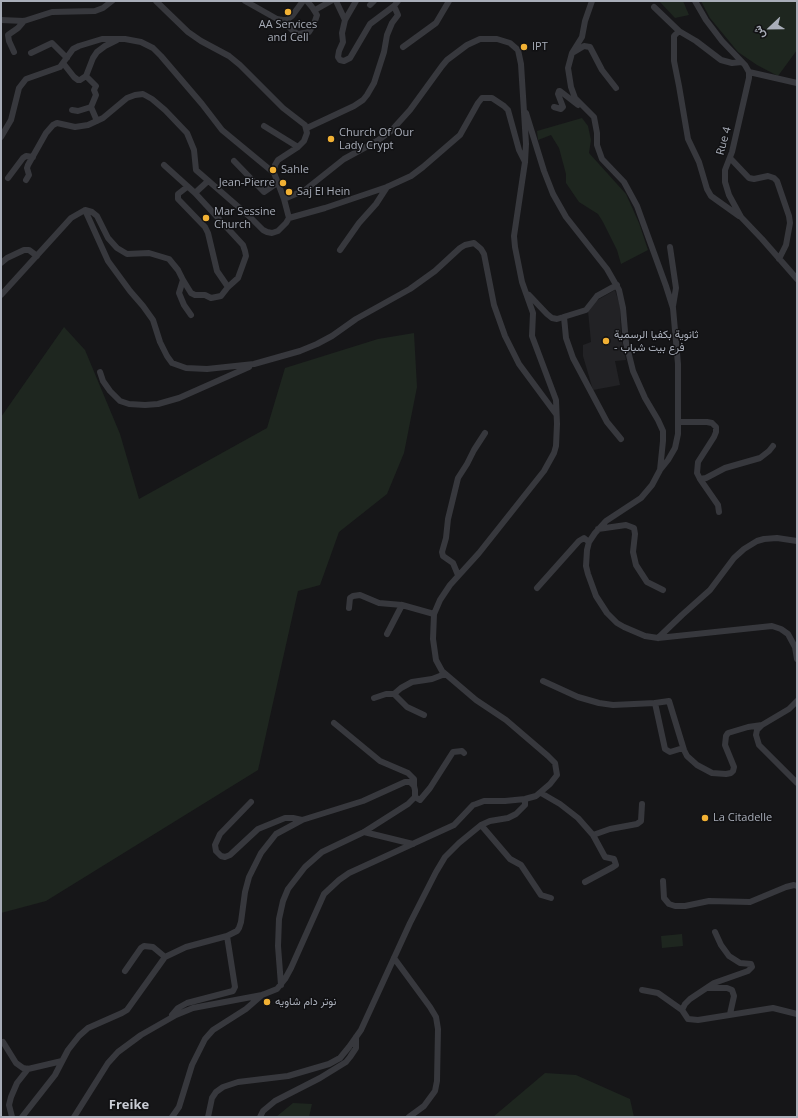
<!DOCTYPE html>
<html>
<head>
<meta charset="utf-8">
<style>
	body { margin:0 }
	#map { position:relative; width:798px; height:1118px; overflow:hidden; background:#161618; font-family:"Open Sans",Vazirmatn,sans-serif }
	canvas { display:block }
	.frame { position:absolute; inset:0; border:2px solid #a8adb8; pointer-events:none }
	.north { position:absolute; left:750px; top:8px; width:40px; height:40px; -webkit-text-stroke:3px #111113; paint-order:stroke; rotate:248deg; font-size:11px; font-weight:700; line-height:16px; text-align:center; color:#a8adb8 }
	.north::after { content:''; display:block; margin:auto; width:14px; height:18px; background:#a8adb8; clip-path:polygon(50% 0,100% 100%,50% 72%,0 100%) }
</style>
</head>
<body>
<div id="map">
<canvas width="798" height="1118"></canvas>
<div class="frame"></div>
<div class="north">ش</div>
</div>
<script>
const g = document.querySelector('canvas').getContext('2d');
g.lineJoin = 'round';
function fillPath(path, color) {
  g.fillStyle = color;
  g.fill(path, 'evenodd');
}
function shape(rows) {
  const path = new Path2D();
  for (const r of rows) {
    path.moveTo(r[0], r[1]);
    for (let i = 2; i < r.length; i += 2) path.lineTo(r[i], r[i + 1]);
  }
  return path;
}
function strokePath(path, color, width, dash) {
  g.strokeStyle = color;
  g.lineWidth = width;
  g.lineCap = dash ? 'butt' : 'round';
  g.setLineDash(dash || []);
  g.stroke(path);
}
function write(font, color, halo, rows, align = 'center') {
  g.font = font + ' "Open Sans",Vazirmatn,sans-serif';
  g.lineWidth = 3;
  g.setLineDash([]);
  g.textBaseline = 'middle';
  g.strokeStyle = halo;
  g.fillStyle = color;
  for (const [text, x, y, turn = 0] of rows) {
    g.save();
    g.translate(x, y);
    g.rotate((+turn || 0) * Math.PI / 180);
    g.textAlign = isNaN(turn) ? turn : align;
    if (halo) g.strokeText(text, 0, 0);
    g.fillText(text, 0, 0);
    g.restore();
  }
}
fillPath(shape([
	[615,290,620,306,621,337,626,360,615,361,620,385,593,390,583,356,583,345,591,342,588,311,594,302]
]), '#222225');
fillPath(shape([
	[659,1,683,1,689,15,675,18],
	[701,1,797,1,797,50,778,76,757,65,738,52,710,18],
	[582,118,588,126,591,140,589,153,626,194,639,223,648,250,621,264,617,250,603,222,598,214,579,202,566,183,566,174,559,148,551,135,538,140,537,131],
	[64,327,85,350,120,434,139,499,267,428,285,368,378,339,414,333,417,387,404,453,387,494,339,532,320,585,298,591,258,770,46,901,1,913,1,417],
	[682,934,683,946,662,948,661,936],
	[545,1073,576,1075,630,1099,634,1117,493,1117],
	[293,1103,312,1104,309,1117,276,1117]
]), '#1e261f');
strokePath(shape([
	[245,1,277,19,282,20,287,20,292,16,303,1],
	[336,1,345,20,342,33,343,42,339,51,338,57,340,60,344,61,350,58,370,24,394,6],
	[592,1,585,21,582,37,572,53,568,68,571,87,575,98,594,117,597,133,597,145,602,159,624,182,637,206,666,286,673,308,678,364,678,434,675,448,668,460,660,470],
	[695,1,706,20,722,41,745,65,749,72,749,78,738,126,732,152,725,170,725,182,729,195,741,217,762,239,797,279],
	[370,5,374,1],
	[654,7,679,31],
	[315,10,331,1],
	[1,20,24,21,52,12,95,11,103,8,112,1],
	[282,20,293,31,298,34,309,32,314,24,317,15,312,7,307,1],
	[345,20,356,1],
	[403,47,436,23,449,1],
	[14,52,9,41,8,35,18,28,24,21],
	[574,52,584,46,590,47,602,70,616,88],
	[31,53,52,43,67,58],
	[63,63,74,77,78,80,80,80,86,76,93,58,97,52,105,46,117,40],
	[749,72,797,83],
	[86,76,96,86,94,90,96,95,91,107,97,121],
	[554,107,561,109,563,107,558,94,559,91,560,91,578,105],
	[72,110,78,111,91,107],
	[526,113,544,171,553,194,566,217,607,269,619,290,623,308,626,343,633,371,645,398,658,420,663,431,663,441,660,470,652,485,641,498,606,521,595,533,589,542,587,550,586,566,588,574,596,596,607,613,617,623,624,627,645,636,658,638,772,626,781,629,788,634,795,647,797,659],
	[264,126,298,147],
	[307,128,354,106,363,100,367,95,374,83,384,52,387,35,392,23,398,15,394,6,398,1],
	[1,137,11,120,19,88,26,79,60,67,73,49,79,46,102,39,125,39,141,42,153,48,161,56,202,104,222,130,274,173],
	[730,158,749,178,754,179,768,176,774,178,777,181,789,216,790,223,786,245,779,259],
	[234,161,264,192,277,183],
	[164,165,195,193,208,181],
	[8,178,23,158,26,156,33,157],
	[26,180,29,175,27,168,28,165,46,133,53,125,57,123,75,127,88,125,103,118,127,98,135,95,143,94,152,99,165,110,187,133,194,150,196,170,250,217,263,230,267,232,272,233,278,231,286,223,289,218,284,199],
	[187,187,178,194,178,199,205,227,208,233,217,271,228,287],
	[85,210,108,261,130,291,143,306,153,320,160,342,167,356,172,363,186,368,207,369,254,364,300,351,317,344,332,336,356,319,410,289,435,271,460,248,465,245,474,243,481,249,484,254,494,305,505,336,519,364,556,414],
	[739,216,711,196,707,189,699,162,688,139,679,86,674,61,674,36,679,31,696,41,721,60,732,63,742,62],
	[289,218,325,208,387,187,411,176,423,167,460,135,478,103,482,98,492,98,504,106,508,110,519,150,525,162],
	[670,247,676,288,673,306],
	[340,250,359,223,376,204,387,187],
	[1,263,7,258,24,250,29,250,37,256],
	[183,280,179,293,184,305,191,315],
	[1,295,71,218,85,210,92,212,97,216,108,238,117,248,127,254,149,253,169,259,178,270,183,280,191,293,195,295,205,295,211,298,221,296,228,287,238,278,246,256,245,251,243,245,195,193],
	[529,295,547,314,552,318,557,319,586,310,597,296,617,285],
	[564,317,566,338,573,358,607,422,621,439],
	[100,372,103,381,110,391,120,401,129,404,145,405,158,404,179,398,249,367],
	[679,422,707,422,712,423,716,427,716,432,714,437,698,462,697,473,700,479,706,478,725,468,760,458,769,451,773,446],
	[700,479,718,505,719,512],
	[598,529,626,525,634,528,635,534,633,552,636,565,647,582,663,590],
	[458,575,453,563,443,556,442,552,446,538,448,519,458,478,467,464,474,450,485,433],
	[537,588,579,541,584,538,589,542],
	[349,608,350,598,353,596,360,595,379,603,402,605,434,614],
	[387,634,402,605],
	[658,638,682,615,710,590,734,558,744,549,757,541,764,539,777,538,797,541],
	[543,681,578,697,599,703,613,705,655,703],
	[394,694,407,707,424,715],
	[374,698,386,694,394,694,401,688,412,682,432,679,445,674],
	[797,701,789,709,762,725,757,730,756,735,759,745,797,783],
	[334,723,380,761,408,773,414,779,414,786],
	[683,748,670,752,665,749,655,703,669,701,684,750,687,756,697,765,712,773,726,774,731,773,733,771,734,767,725,745,726,736,728,733,748,727,762,725],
	[541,793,560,804,578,818,593,835,605,857,614,859,616,865,613,867,585,882],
	[415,797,420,800,430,788,453,752,462,751,464,753],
	[251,802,220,834,215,845,216,851,221,856,225,857,230,855,258,829,285,818,293,818,302,820],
	[481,825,510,859,521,865,541,895,551,898],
	[364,832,413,844],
	[593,835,610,829,637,824,641,821,642,804],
	[663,881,664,898,669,904,675,906,685,906,709,901,750,902,786,887,794,885,797,886],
	[715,932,721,945,729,956,740,963,751,964,752,967,748,971,714,983,690,999,685,1004,682,1010,688,1019,698,1020,773,1008,797,1014],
	[394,958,430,1007,436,1017,438,1029,437,1081,435,1091,424,1106,409,1117],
	[125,971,141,948,144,946,153,947,165,957],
	[707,988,727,988,732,990,734,996,730,1014],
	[642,990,658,993,682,1010],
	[172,1015,178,1008,187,1003,233,991,235,987,227,936],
	[3,1042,16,1063,23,1068,28,1069,62,1061],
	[12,1117,9,1105,11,1097,17,1083,28,1069],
	[22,1117,55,1075,68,1050,79,1036,88,1028,122,1013,127,1010,165,957,186,947,227,936,237,931,239,928,241,922,245,892,249,877,261,853,276,834,302,820,363,801,405,782,410,782,414,786,415,790,415,797,408,804,364,832,322,852,305,867,288,889,283,901,279,919,278,946,281,985],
	[74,1117,108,1063,118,1052,141,1035,176,1015,193,1008,262,995,277,989,285,979,291,968,324,894,339,880,349,873,454,825,473,805,476,804,484,801,505,801,525,799,536,796,550,784,557,775,555,763,548,756,506,720,476,700,442,671,436,660,433,639,434,614,440,600,450,585,479,553,544,471,554,453,556,446,557,424,556,400,532,336,533,313,522,282,515,247,514,236,525,162,526,144,521,64,518,50,510,43,497,39,480,39,467,45,447,60,442,66,410,110,391,131,377,141,344,159,305,190,284,199,276,178,274,173,275,165,278,160,298,147,304,141,307,133,305,125,283,108,240,65,229,56,201,41,188,32,156,1],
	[172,1117,179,1107,192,1065,205,1039,213,1030,246,1009,262,995],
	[208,1117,212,1098,216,1092,223,1087,238,1082,288,1076,329,1064,340,1058,349,1047,361,1030,410,923,436,872,445,857,459,843,481,825,490,821,508,818,516,814,525,805,525,799],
	[260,1117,263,1111,275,1101,320,1078,346,1062,350,1057,356,1048,356,1037]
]), '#37383d', 6);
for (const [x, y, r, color] of [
	[288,12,4,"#f2b134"],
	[524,47,4,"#f2b134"],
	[331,139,4,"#f2b134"],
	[273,170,4,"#f2b134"],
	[283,183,4,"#f2b134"],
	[289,192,4,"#f2b134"],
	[206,218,4,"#f2b134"],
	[606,341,4,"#f2b134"],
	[705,818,4,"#f2b134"],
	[267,1002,4,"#f2b134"]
]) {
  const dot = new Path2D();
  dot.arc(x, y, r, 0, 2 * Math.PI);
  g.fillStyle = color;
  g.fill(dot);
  strokePath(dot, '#111113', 1.5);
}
write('11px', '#a8adb8', '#111113', [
	["AA Services",288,25,"center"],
	["and Cell",288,38,"center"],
	["IPT",532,47],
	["Church Of Our",339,133],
	["Lady Crypt",339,146],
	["Sahle",281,170],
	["Jean-Pierre",275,183,"right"],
	["Saj El Hein",297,192],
	["Mar Sessine",214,212],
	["Church",214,225],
	["ثانوية بكفيا الرسمية",614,335],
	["- فرع بيت شباب",614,348],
	["La Citadelle",713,818],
	["نوتر دام شاويه",275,1002]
], 'left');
write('11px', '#a8adb8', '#111113', [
	["Rue 4",724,141,-75]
]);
write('bold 13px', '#c9ccd4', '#111113', [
	["Freike",129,1105]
]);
</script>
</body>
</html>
